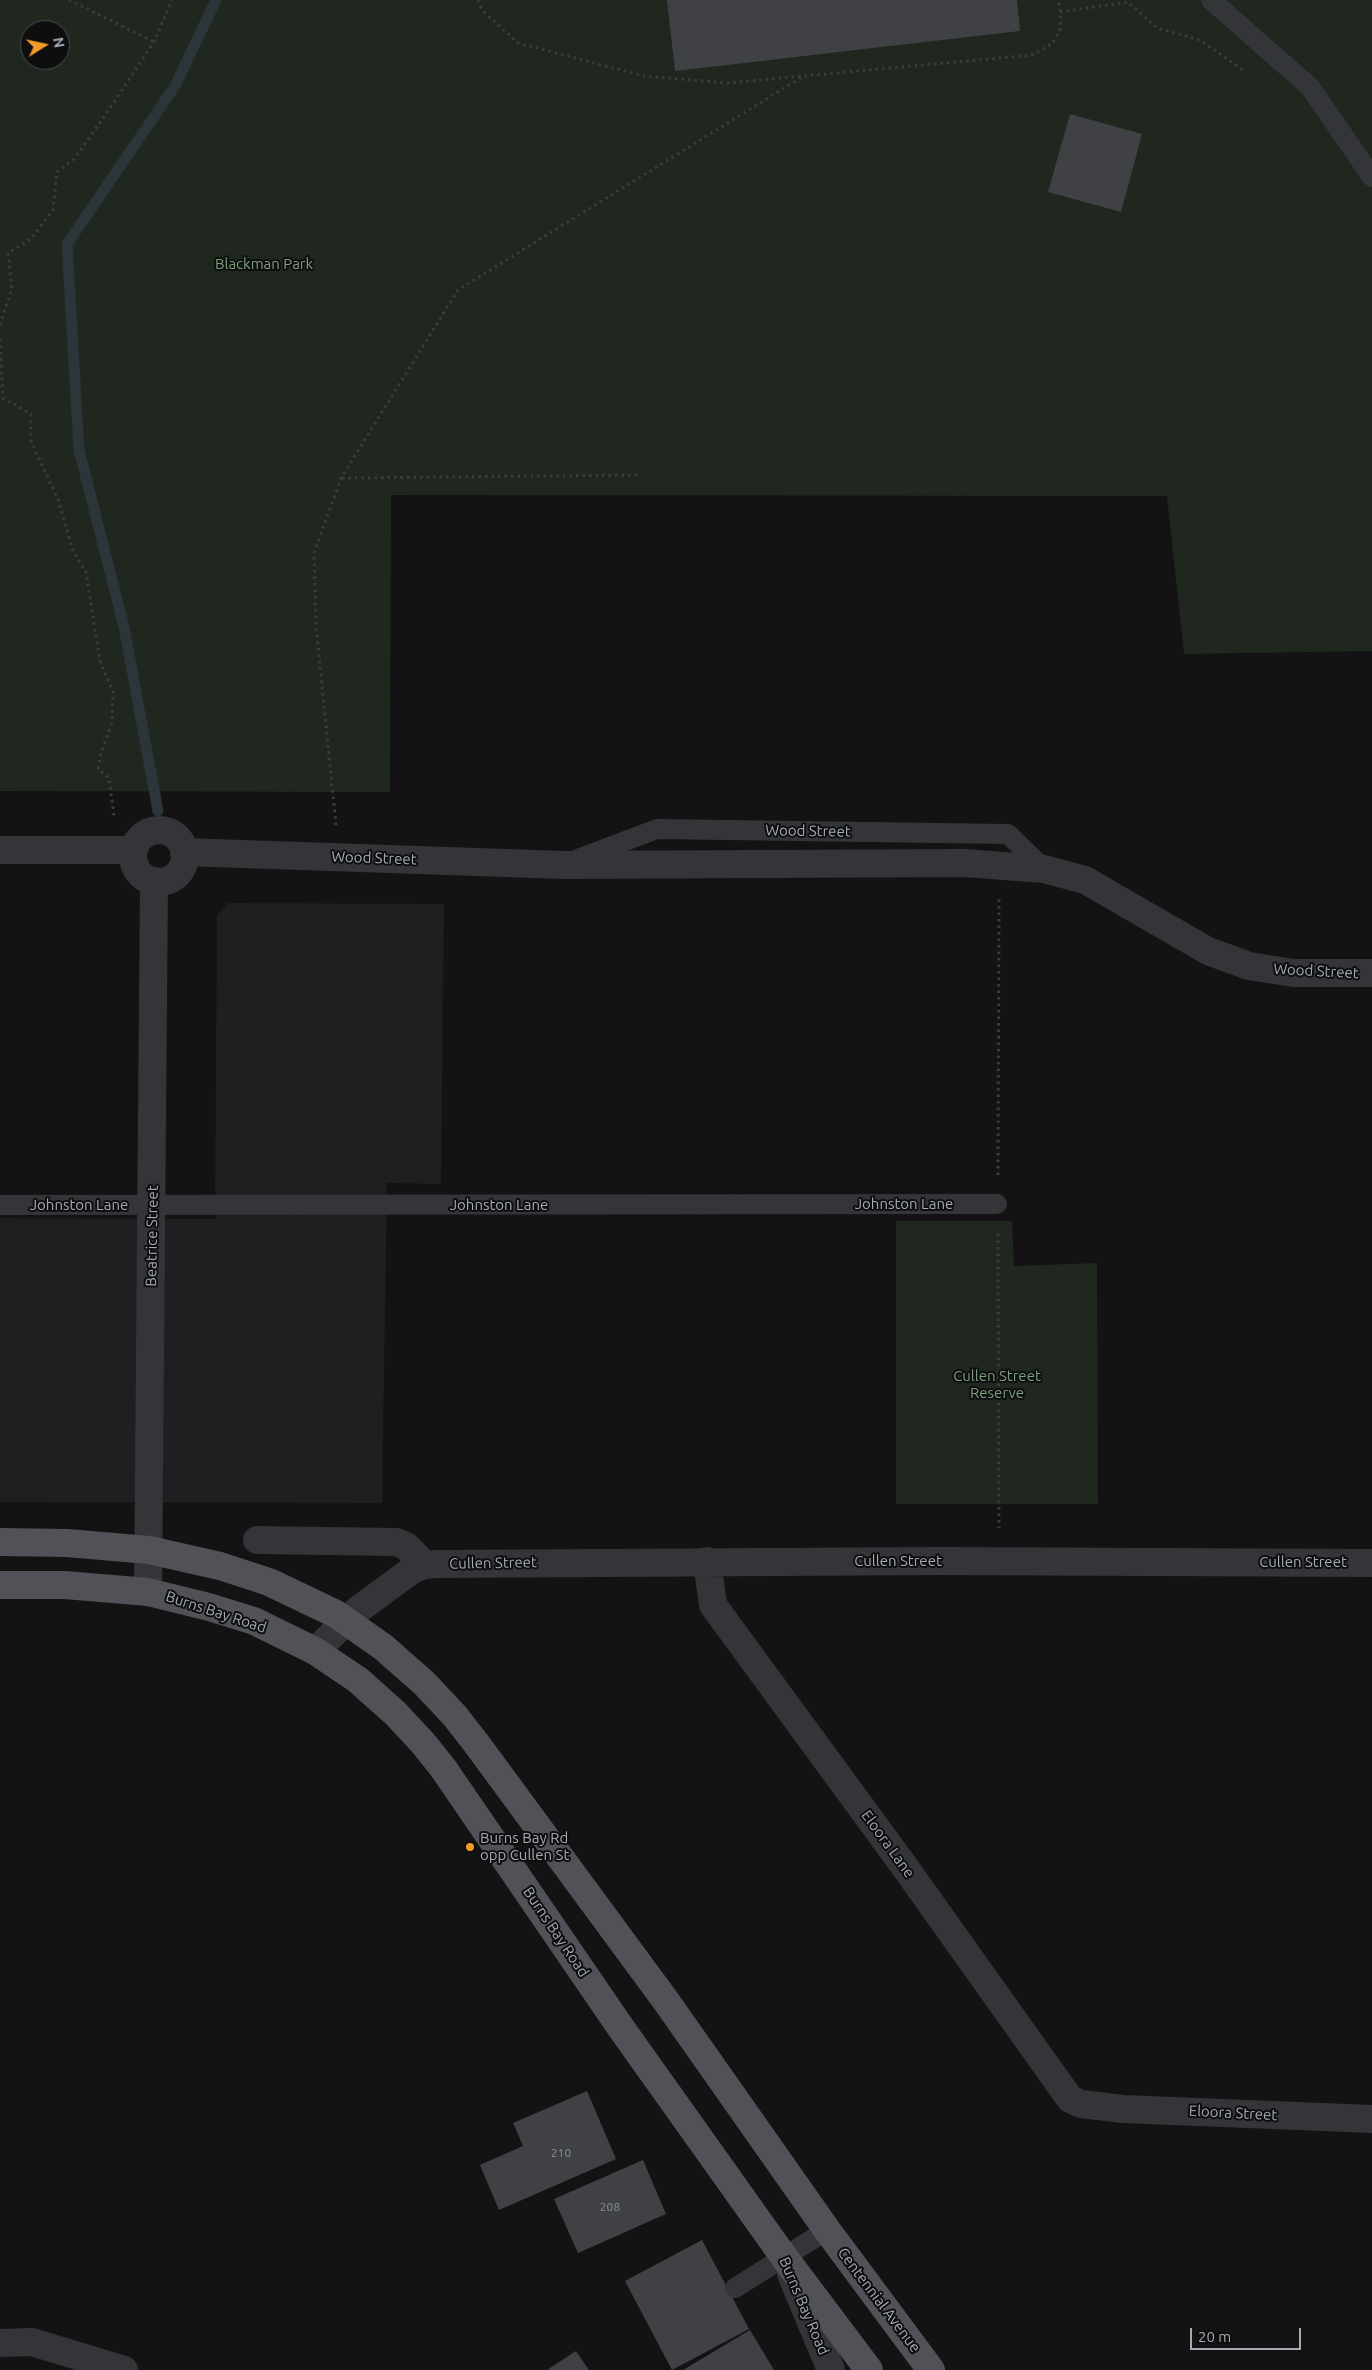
<!DOCTYPE html>
<html>
<head>
<meta charset="utf-8">
<style>
	body { margin:0 }
	#map { position:relative; width:1372px; height:2370px; overflow:hidden; background:#131314; font-family:Ubuntu,sans-serif }
	canvas { display:block }
	.north { position:absolute; left:20px; top:20px; width:50px; height:50px; box-sizing:border-box; background:#0e0e0f; border:1px solid #4a4d51; border-radius:50%; rotate:80deg; font-size:14px; font-weight:700; line-height:20px; text-align:center; color:#a4abb5 }
	.north::after { content:''; display:block; margin:auto; width:18px; height:22px; background:#f39a2c; clip-path:polygon(50% 0,100% 100%,50% 72%,0 100%) }
	.scale { position:absolute; left:1190px; top:2328px; width:111px; height:22px; box-sizing:border-box; border:2px solid #a4abb5; border-top:0; padding-left:6px; font-size:15px; line-height:18px; white-space:nowrap; color:#a4abb5; -webkit-text-stroke:4px #0e0e0f; paint-order:stroke }
</style>
</head>
<body>
<div id="map">
<canvas width="1372" height="2370"></canvas>
<div class="north">N</div>
<div class="scale">20 m</div>
</div>
<script>
const g = document.querySelector('canvas').getContext('2d');
g.lineJoin = 'round';
function fillPath(path, color) {
  g.fillStyle = color;
  g.fill(path, 'evenodd');
}
function shape(rows) {
  const path = new Path2D();
  for (const r of rows) {
    if (r.length === 3) {
      path.moveTo(r[0] + r[2], r[1]);
      path.arc(r[0], r[1], r[2], 0, 2 * Math.PI);
      continue;
    }
    path.moveTo(r[0], r[1]);
    for (let i = 2; i < r.length; i += 2) path.lineTo(r[i], r[i + 1]);
  }
  return path;
}
function strokePath(path, color, width, dash) {
  g.strokeStyle = color;
  g.lineWidth = width;
  g.lineCap = dash ? 'butt' : 'round';
  g.setLineDash(dash || []);
  g.stroke(path);
}
function write(font, color, halo, rows, align = 'center') {
  g.font = font + ' Ubuntu,sans-serif';
  g.lineWidth = 4;
  g.setLineDash([]);
  g.textBaseline = 'middle';
  g.strokeStyle = halo;
  g.fillStyle = color;
  for (const [text, x, y, turn = 0] of rows) {
    g.save();
    g.translate(x, y);
    g.rotate((+turn || 0) * Math.PI / 180);
    g.textAlign = isNaN(turn) ? turn : align;
    if (halo) g.strokeText(text, 0, 0);
    g.fillText(text, 0, 0);
    g.restore();
  }
}
fillPath(shape([
	[228,903,444,904,441,1184,387,1183,382,1503,0,1502,0,1218,215,1219,217,915]
]), '#1f1f21');
fillPath(shape([
	[0,0,1372,0,1372,651,1184,654,1167,496,391,495,390,792,0,791],
	[30,30,60,30,60,60,30,60],
	[896,1221,1012,1221,1014,1266,1097,1263,1098,1504,896,1504]
]), '#1f271f');
strokePath(shape([
	[158,811,124,627,79,450,67,244,175,86,216,0]
]), '#2b353a', 11);
fillPath(shape([
	[667,0,1017,0,1020,31,675,71],
	[1070,114,1142,134,1121,212,1048,192],
	[587,2091,616,2159,499,2210,480,2165,523,2146,513,2123],
	[643,2160,666,2214,578,2253,554,2199],
	[702,2240,749,2329,672,2370,625,2281],
	[750,2330,774,2370,683,2370],
	[576,2351,589,2370,547,2370]
]), '#3f4144');
strokePath(shape([
	[69,0,154,42],
	[478,0,482,10,518,43,644,76,727,83,1032,55,1052,44,1061,28,1059,0],
	[1060,12,1128,2,1157,28,1200,40,1243,70],
	[0,325,12,288,8,253,31,239,53,210,57,172,74,159,102,120,154,42,172,0],
	[0,339,3,398,31,414,31,441,58,499,73,551,86,572,100,661,113,692,112,723,101,753,98,769,109,778,114,816],
	[342,478,639,475],
	[336,825,316,626,314,553,341,478,458,290,802,77],
	[998,1175,999,899],
	[998,1234,999,1528]
]), '#3a3c40', 3, [2.5, 4]);
strokePath(shape([
	[1211,0,1310,87,1372,177],
	[575,860,657,829,1008,834,1044,869],
	[0,1205,997,1204],
	[735,2288,827,2230]
]), '#343539', 20);
strokePath(shape([
	[159,856,26],
	[0,850,134,850],
	[184,852,564,865,964,863,1044,869,1085,880,1208,951,1249,966,1293,973,1372,973],
	[257,1540,396,1542,406,1546,425,1565],
	[707,1561,713,1605,902,1863,1070,2099,1081,2104,1123,2109,1372,2119],
	[148,1592,154,881],
	[315,1651,359,1609,412,1570,425,1565,436,1564,941,1561,1372,1563],
	[0,2343,32,2342,124,2370]
]), '#343539', 28);
strokePath(shape([
	[791,2274,831,2370]
]), '#343539', 28);
strokePath(shape([
	[0,1542,67,1543,149,1550,220,1566,269,1582,336,1614,383,1647,424,1683,455,1716,476,1743,666,2001,827,2230,931,2370],
	[0,1585,65,1585,148,1592,209,1607,254,1621,315,1651,358,1680,395,1713,423,1743,443,1768,621,2028,784,2257,869,2370]
]), '#505258', 28);
for (const [x, y, r, color] of [
	[470,1847,5,"#f39a2c"]
]) {
  const dot = new Path2D();
  dot.arc(x, y, r, 0, 2 * Math.PI);
  g.fillStyle = color;
  g.fill(dot);
  strokePath(dot, '#0e0e0f', 2);
}
write('12px', '#8b9099', null, [
	["210",561,2153],
	["208",610,2207]
]);
write('15px', '#7ca07b', '#0e0e0f', [
	["Blackman Park",264,264],
	["Cullen Street",997,1376],
	["Reserve",997,1393]
]);
write('15px', '#a4abb5', '#0e0e0f', [
	["Wood Street",808,831,1],
	["Wood Street",374,858,2],
	["Wood Street",1316,971,3],
	["Johnston Lane",904,1204],
	["Johnston Lane",79,1205],
	["Johnston Lane",499,1205],
	["Beatrice Street",152,1236,-89],
	["Cullen Street",898,1561],
	["Cullen Street",1303,1562],
	["Cullen Street",493,1563,-1],
	["Burns Bay Road",216,1612,18],
	["Eloora Lane",888,1844,54],
	["Burns Bay Road",556,1932,56],
	["Eloora Street",1233,2113,3],
	["Centennial Avenue",879,2300,53],
	["Burns Bay Road",804,2306,67]
]);
write('15px', '#a4abb5', '#0e0e0f', [
	["Burns Bay Rd",480,1838],
	["opp Cullen St",480,1855]
], 'left');
</script>
</body>
</html>
